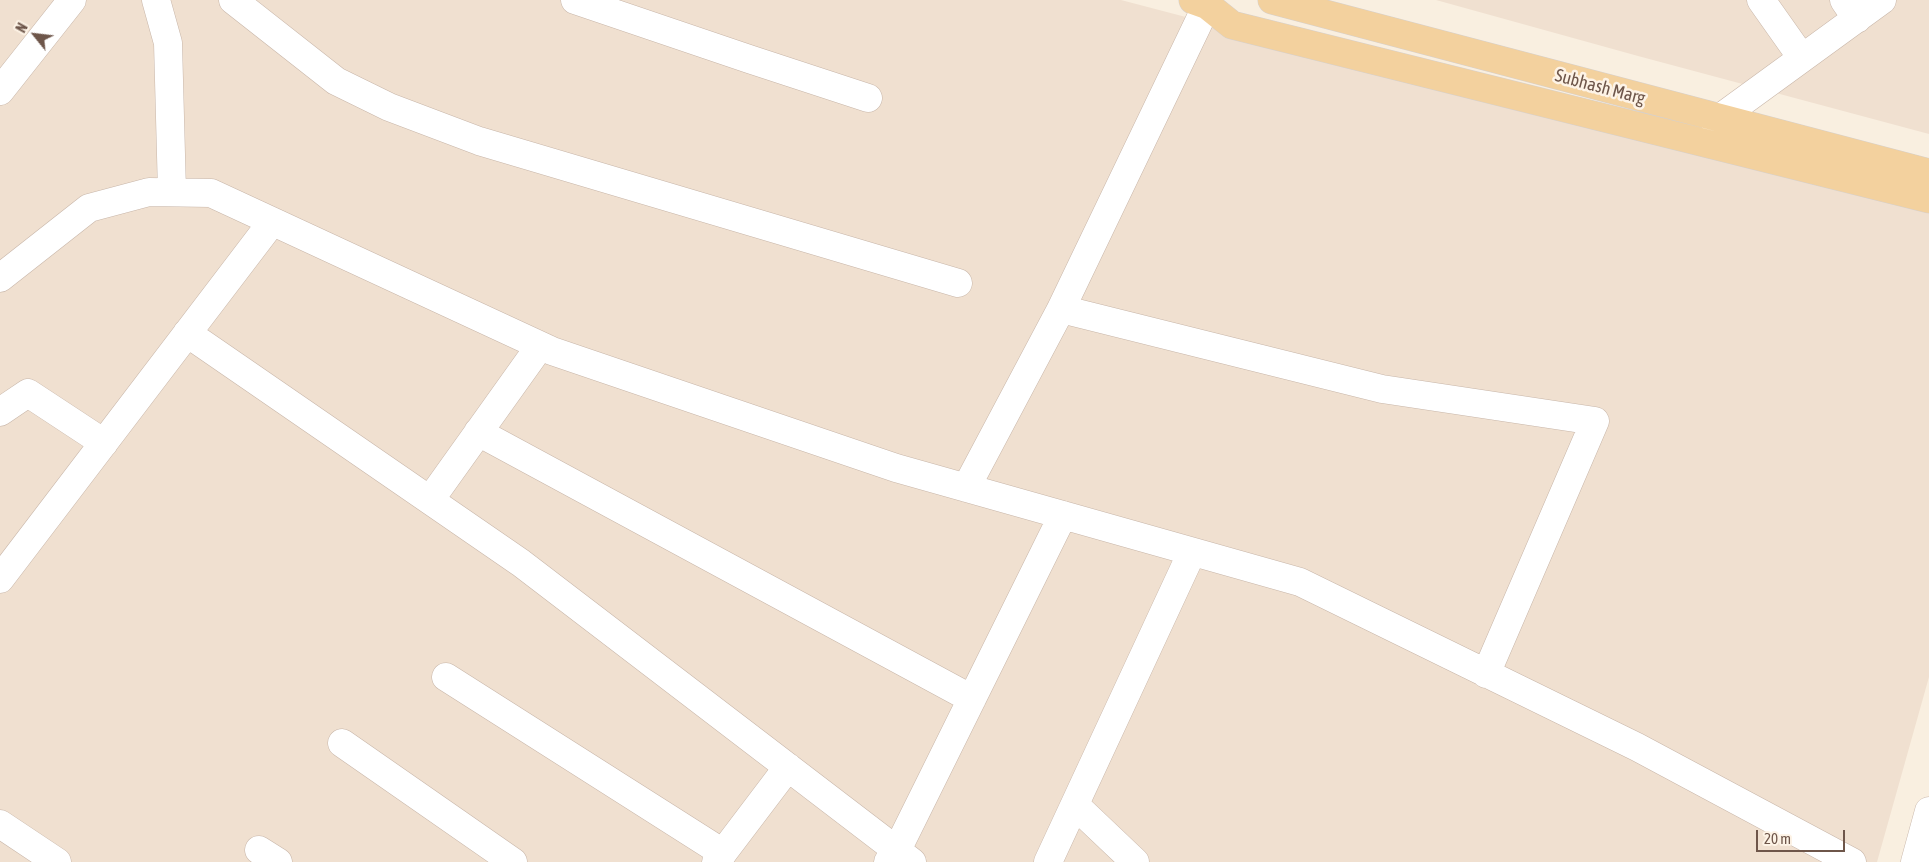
<!DOCTYPE html>
<html>
<head>
<meta charset="utf-8">
<style>
	body { margin:0 }
	#map { position:relative; width:1929px; height:862px; overflow:hidden; background:#f9efe0; font-family:"Asap Condensed",sans-serif }
	canvas { display:block }
	.north { position:absolute; left:10px; top:10px; width:50px; height:50px; -webkit-text-stroke:4px #fdf3e6; paint-order:stroke; rotate:299deg; font-size:14px; font-weight:700; line-height:20px; text-align:center; color:#6e564a }
	.north::after { content:''; display:block; margin:auto; width:18px; height:22px; background:#6e564a; clip-path:polygon(50% 0,100% 100%,50% 72%,0 100%) }
	.scale { position:absolute; left:1756px; top:830px; width:89px; height:22px; box-sizing:border-box; border:2px solid #6e564a; border-top:0; padding-left:6px; font-size:15px; line-height:18px; white-space:nowrap; color:#6e564a; -webkit-text-stroke:4px #fdf3e6; paint-order:stroke }
</style>
</head>
<body>
<div id="map">
<canvas width="1929" height="862"></canvas>
<div class="north">N</div>
<div class="scale">20 m</div>
</div>
<script>
const g = document.querySelector('canvas').getContext('2d');
g.lineJoin = 'round';
function fillPath(path, color) {
  g.fillStyle = color;
  g.fill(path, 'evenodd');
}
function shape(rows) {
  const path = new Path2D();
  for (const r of rows) {
    path.moveTo(r[0], r[1]);
    for (let i = 2; i < r.length; i += 2) path.lineTo(r[i], r[i + 1]);
  }
  return path;
}
function strokePath(path, color, width, dash) {
  g.strokeStyle = color;
  g.lineWidth = width;
  g.lineCap = dash ? 'butt' : 'round';
  g.setLineDash(dash || []);
  g.stroke(path);
}
function write(font, color, halo, rows, align = 'center') {
  g.font = font + ' "Asap Condensed",sans-serif';
  g.lineWidth = 5;
  g.setLineDash([]);
  g.textBaseline = 'middle';
  g.strokeStyle = halo;
  g.fillStyle = color;
  for (const [text, x, y, turn = 0] of rows) {
    g.save();
    g.translate(x, y);
    g.rotate((+turn || 0) * Math.PI / 180);
    g.textAlign = isNaN(turn) ? turn : align;
    if (halo) g.strokeText(text, 0, 0);
    g.fillText(text, 0, 0);
    g.restore();
  }
}
fillPath(shape([
	[0,0,1121,0,1929,212,1929,677,1877,862,0,862],
	[1436,0,1929,0,1929,134,1638,56]
]), '#f0e0d0');
const minor = shape([
	[156,0,168,43,172,192],
	[233,0,336,81,389,107,479,141,958,283],
	[575,0,749,59,868,98],
	[1761,0,1802,58],
	[1844,0,1857,19],
	[0,91,72,0],
	[1714,137,1720,118,1882,0],
	[0,278,89,208,149,192,211,193,552,351,896,468,1300,582,1637,747,1852,862],
	[1061,309,1382,389,1595,421,1486,674],
	[187,333,521,563,912,862],
	[0,412,28,393,104,443],
	[478,432,972,699],
	[966,488,1061,309,1207,5],
	[430,500,540,346],
	[0,579,272,222],
	[446,677,723,853],
	[342,743,513,862],
	[1075,805,1135,862],
	[0,824,57,862],
	[259,850,278,862],
	[716,862,788,767],
	[888,862,897,850,1063,515],
	[1048,862,1192,552],
	[1915,862,1929,811]
]);
const major = shape([
	[1193,0,1207,5,1232,25,1929,199],
	[1272,0,1929,173]
]);
strokePath(minor, '#c8b6a9', 29);
strokePath(major, '#d6d0cc', 29);
strokePath(minor, '#fff', 28);
strokePath(major, '#f3d19e', 28);
write('18px', '#6e564a', '#fdf3e6', [
	["Subhash Marg",1600,87,15]
]);
</script>
</body>
</html>
